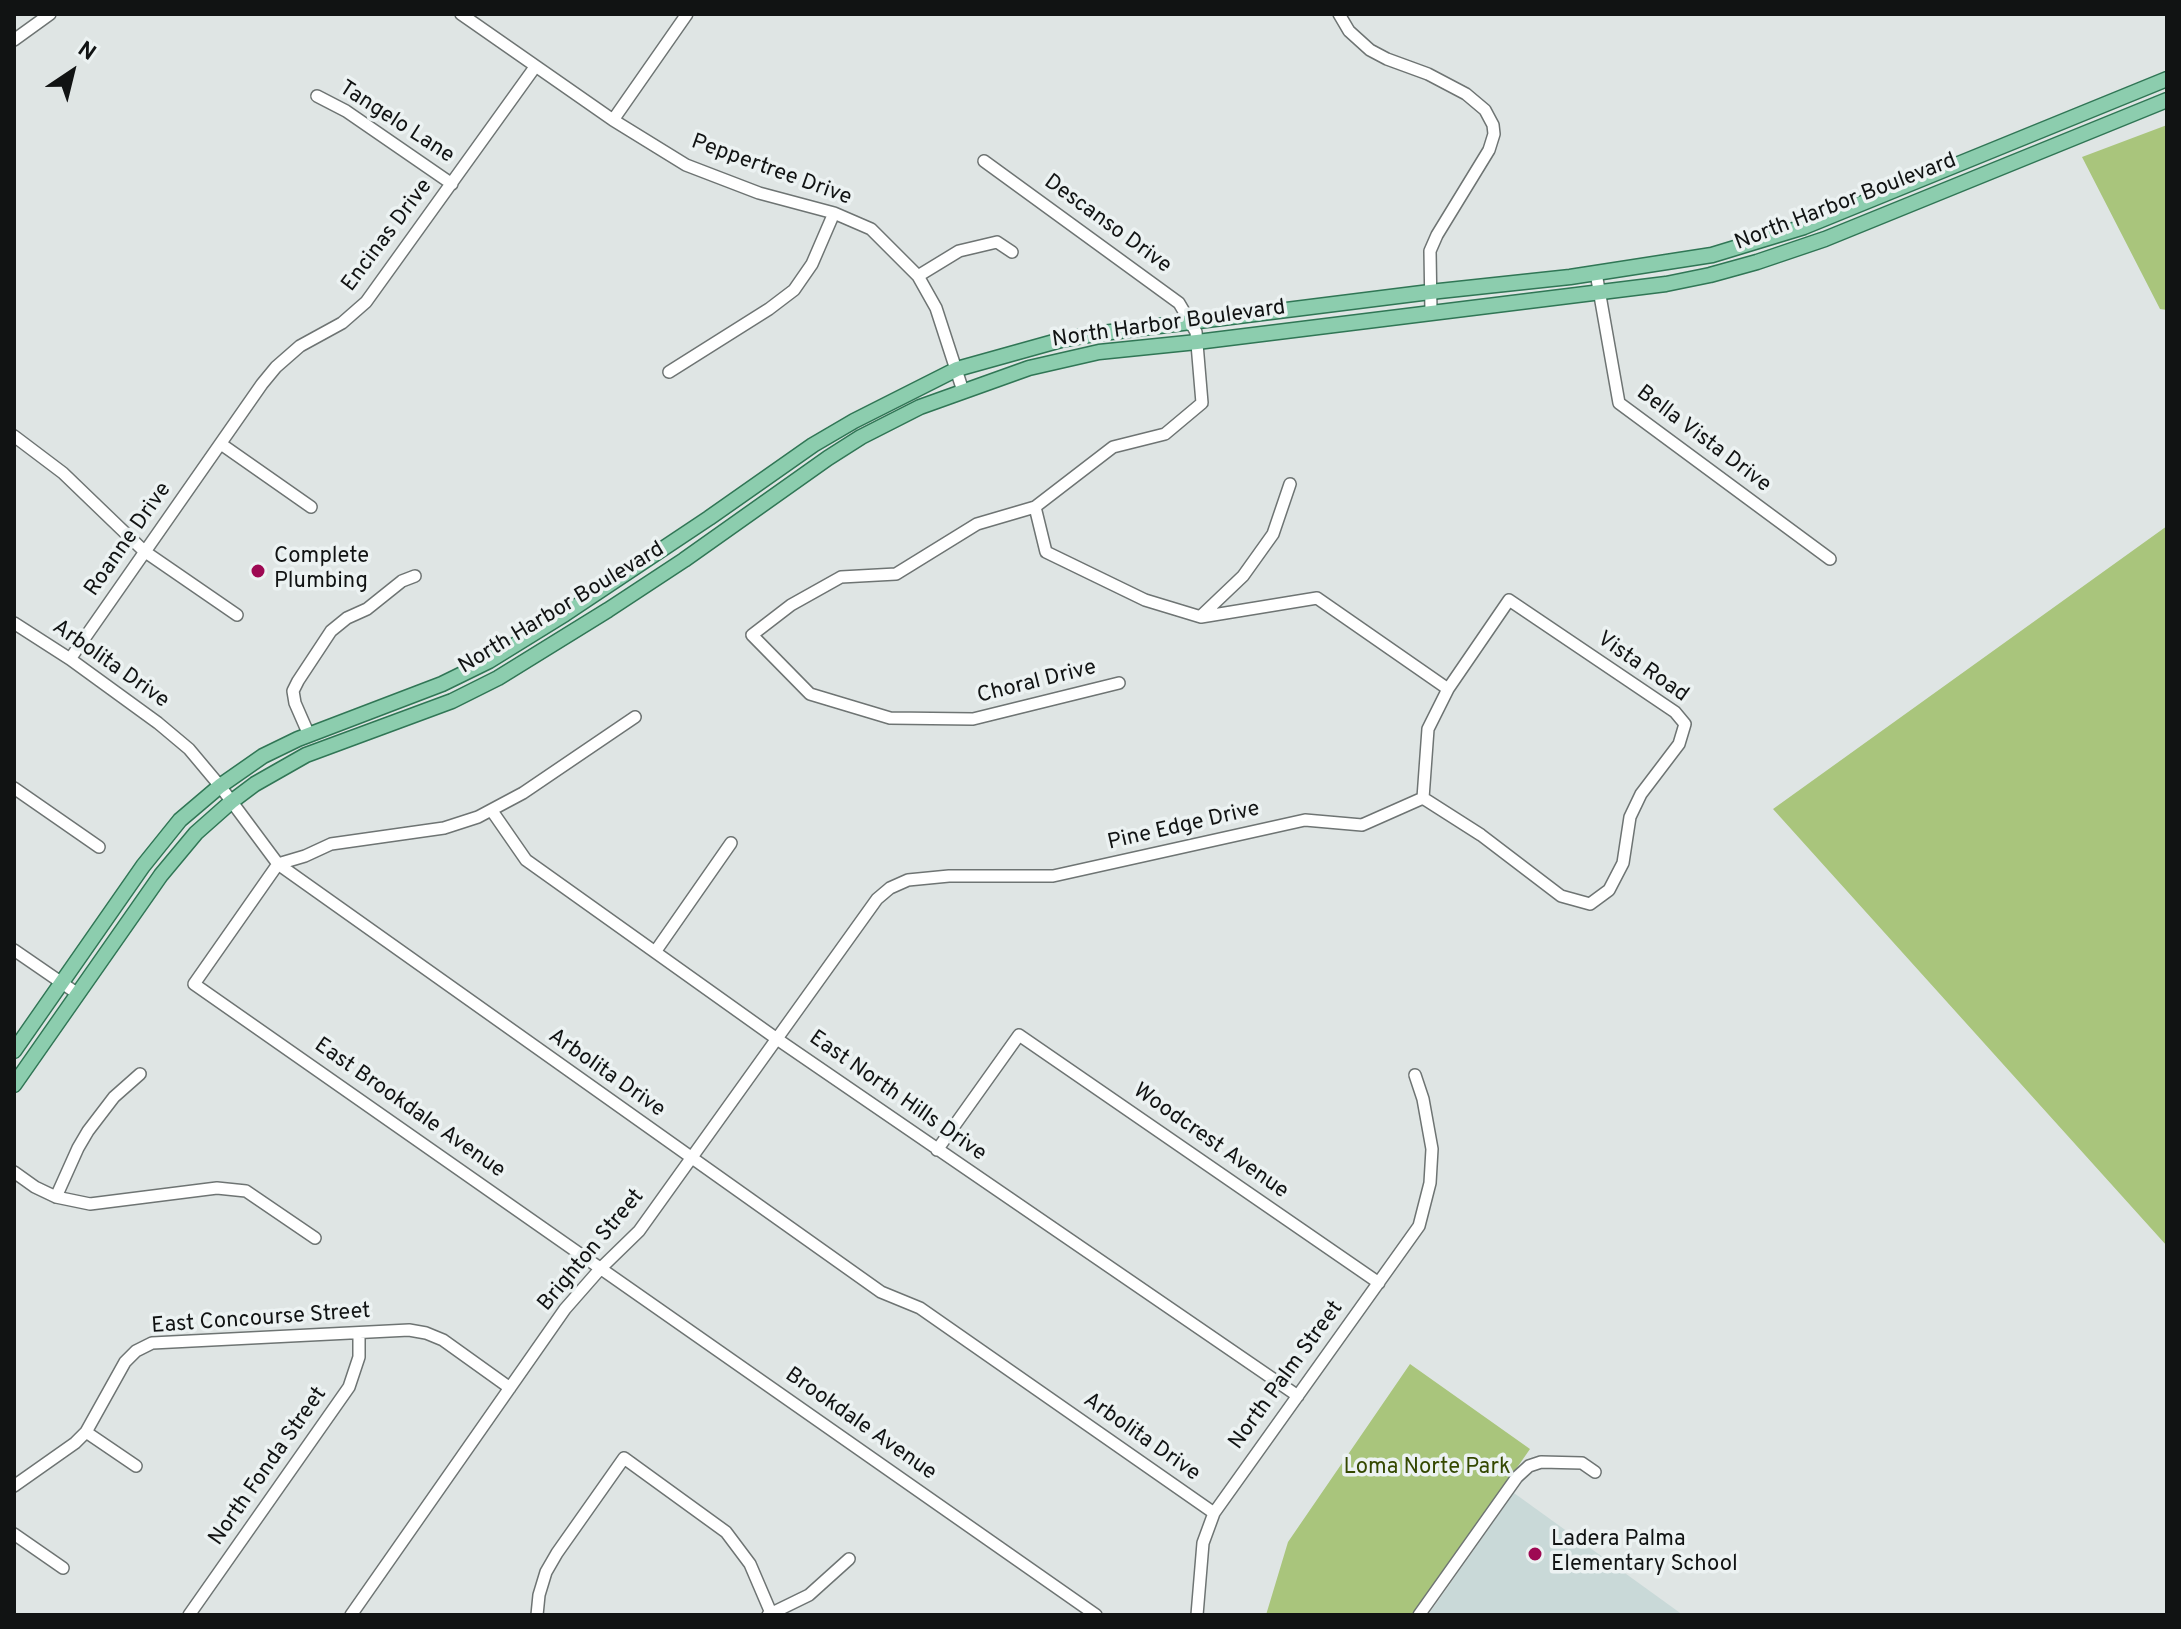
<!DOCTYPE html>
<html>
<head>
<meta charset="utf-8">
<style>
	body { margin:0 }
	#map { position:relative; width:2181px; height:1629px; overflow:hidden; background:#dfe5e4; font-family:Overpass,sans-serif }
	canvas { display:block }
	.frame { position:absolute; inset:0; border:16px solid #111313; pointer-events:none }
	.north { position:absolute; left:32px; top:32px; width:80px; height:80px; -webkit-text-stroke:6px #ecf2f2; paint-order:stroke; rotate:35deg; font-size:22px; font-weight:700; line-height:32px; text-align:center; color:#111313 }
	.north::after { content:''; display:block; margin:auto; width:28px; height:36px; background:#111313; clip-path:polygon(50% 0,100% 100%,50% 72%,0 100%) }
</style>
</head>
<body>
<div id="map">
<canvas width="2181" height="1629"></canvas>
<div class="frame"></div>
<div class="north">N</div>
</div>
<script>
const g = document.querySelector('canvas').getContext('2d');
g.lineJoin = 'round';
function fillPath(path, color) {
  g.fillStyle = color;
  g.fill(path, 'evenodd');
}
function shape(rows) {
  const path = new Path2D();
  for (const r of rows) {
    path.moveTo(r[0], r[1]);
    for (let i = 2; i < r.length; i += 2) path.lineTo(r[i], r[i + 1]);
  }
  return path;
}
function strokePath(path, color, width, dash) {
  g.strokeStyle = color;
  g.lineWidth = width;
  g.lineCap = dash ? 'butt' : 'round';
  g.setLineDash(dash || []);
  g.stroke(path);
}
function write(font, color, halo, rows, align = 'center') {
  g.font = font + ' Overpass,sans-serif';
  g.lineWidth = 7;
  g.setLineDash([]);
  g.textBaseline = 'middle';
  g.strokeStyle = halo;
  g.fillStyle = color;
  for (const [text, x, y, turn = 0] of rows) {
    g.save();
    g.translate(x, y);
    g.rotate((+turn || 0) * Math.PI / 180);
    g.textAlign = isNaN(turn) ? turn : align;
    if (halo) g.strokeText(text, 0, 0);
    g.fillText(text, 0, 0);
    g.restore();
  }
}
fillPath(shape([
	[1514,1493,1683,1615,1428,1615]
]), '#c9d9d8');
fillPath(shape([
	[2167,125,2167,310,2160,309,2082,157],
	[2167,526,2167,1246,1773,809],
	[1410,1364,1530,1449,1414,1615,1266,1615,1288,1542]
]), '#a9c57c');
const minor = shape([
	[461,14,613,120,686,165,759,193,834,213,871,229,918,276,936,308,963,391],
	[1339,14,1349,31,1370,50,1387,59,1428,74,1466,94,1485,110,1493,125,1494,134,1489,150,1437,235,1430,251,1431,312],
	[14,40,50,14],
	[317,96,346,111,452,184],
	[613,120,687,14],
	[984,161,1179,303,1196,332,1202,403,1165,434,1113,447,1035,507,977,524,896,574,841,577,791,605,752,635,810,694,890,718,973,719,1119,683],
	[1596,273,1619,403,1830,559],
	[918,276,959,251,997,242,1012,252],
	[669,372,769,309,794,290,812,264,834,213],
	[14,436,63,473,144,551,237,615],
	[221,444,311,507],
	[1035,507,1046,552,1145,600,1201,617,1317,598,1448,689],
	[1509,600,1675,712,1685,724,1679,744,1641,794,1630,817,1623,863,1609,890,1590,904,1561,896,1481,835,1423,798,1428,729,1448,689,1509,600],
	[1201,616,1243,576,1273,534,1290,484],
	[14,623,70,659,158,723,189,749,220,786,278,864,881,1292,920,1308,1214,1513],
	[70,659,262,384,276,367,300,346,342,323,366,302,535,67],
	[635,717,523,793,478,817,444,828,331,844,305,856,278,864,194,984,1096,1615],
	[309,735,295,703,293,691,298,681,331,631,347,618,367,609,402,581,415,576],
	[14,788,99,847],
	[492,811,526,860,777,1039,1298,1396],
	[14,950,78,994],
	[655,952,731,843],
	[937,1150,1019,1035,1379,1283],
	[14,1172,35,1187,56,1197,90,1204,217,1188,246,1191,315,1238],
	[56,1197,78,1148,88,1131,114,1097,140,1074],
	[86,1432,136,1466],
	[14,1486,75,1443,86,1432,125,1362,136,1351,152,1343,409,1330,426,1333,443,1340,510,1388],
	[14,1534,63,1568],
	[189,1615,349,1387,359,1357,359,1333],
	[351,1615,565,1309,601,1268,639,1231,877,899,890,888,908,880,949,876,1053,876,1305,820,1362,825,1423,798],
	[537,1615,539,1595,546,1572,557,1553,624,1458,726,1532,750,1564,771,1613],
	[768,1615,809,1595,849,1559],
	[1197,1615,1203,1543,1214,1513,1419,1226,1430,1183,1432,1149,1423,1099,1415,1075],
	[1419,1615,1517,1477,1529,1466,1541,1462,1582,1463,1595,1472]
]);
const major = shape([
	[14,1051,143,866,180,820,220,786,263,756,298,739,442,684,489,661,565,614,709,518,813,445,854,421,957,369,1061,340,1095,334,1430,292,1570,277,1712,255,1804,227,2167,79],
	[14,1085,161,875,196,833,231,802,255,784,306,755,452,701,498,678,608,610,684,560,828,458,861,437,920,407,1029,368,1099,352,1197,342,1666,284,1710,275,1757,262,1825,239,2167,100]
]);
strokePath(minor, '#6e7473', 14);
strokePath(major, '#307655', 17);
strokePath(minor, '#fff', 11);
strokePath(major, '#8ccdae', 14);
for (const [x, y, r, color] of [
	[258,571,8,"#9e0953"],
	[1535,1554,8,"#9e0953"]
]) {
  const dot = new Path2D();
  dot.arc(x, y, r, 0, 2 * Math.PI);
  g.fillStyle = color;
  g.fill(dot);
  strokePath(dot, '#ecf2f2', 3);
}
write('22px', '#111313', '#ecf2f2', [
	["Tangelo Lane",396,123,33],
	["Peppertree Drive",771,171,20],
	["North Harbor Boulevard",1846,203,-21],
	["Descanso Drive",1107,225,36],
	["Encinas Drive",388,236,-53],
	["North Harbor Boulevard",1169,325,-8],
	["Bella Vista Drive",1703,440,37],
	["Roanne Drive",129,540,-55],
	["North Harbor Boulevard",562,609,-31],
	["Arbolita Drive",110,665,35],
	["Vista Road",1642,668,35],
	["Choral Drive",1037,683,-14],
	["Pine Edge Drive",1184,827,-13],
	["Arbolita Drive",606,1074,35],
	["East North Hills Drive",897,1097,35],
	["East Brookdale Avenue",409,1109,35],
	["Woodcrest Avenue",1210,1142,35],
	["Brighton Street",592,1251,-50],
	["East Concourse Street",261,1320,-4],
	["North Palm Street",1287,1376,-54],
	["Brookdale Avenue",860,1425,35],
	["Arbolita Drive",1141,1438,35],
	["North Fonda Street",269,1467,-55]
]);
write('22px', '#111313', '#ecf2f2', [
	["Complete",274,558],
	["Plumbing",274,583],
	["Ladera Palma",1551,1541],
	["Elementary School",1551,1566]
], 'left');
write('22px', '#344800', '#ecf2f2', [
	["Loma Norte Park",1427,1469]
]);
</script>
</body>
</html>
